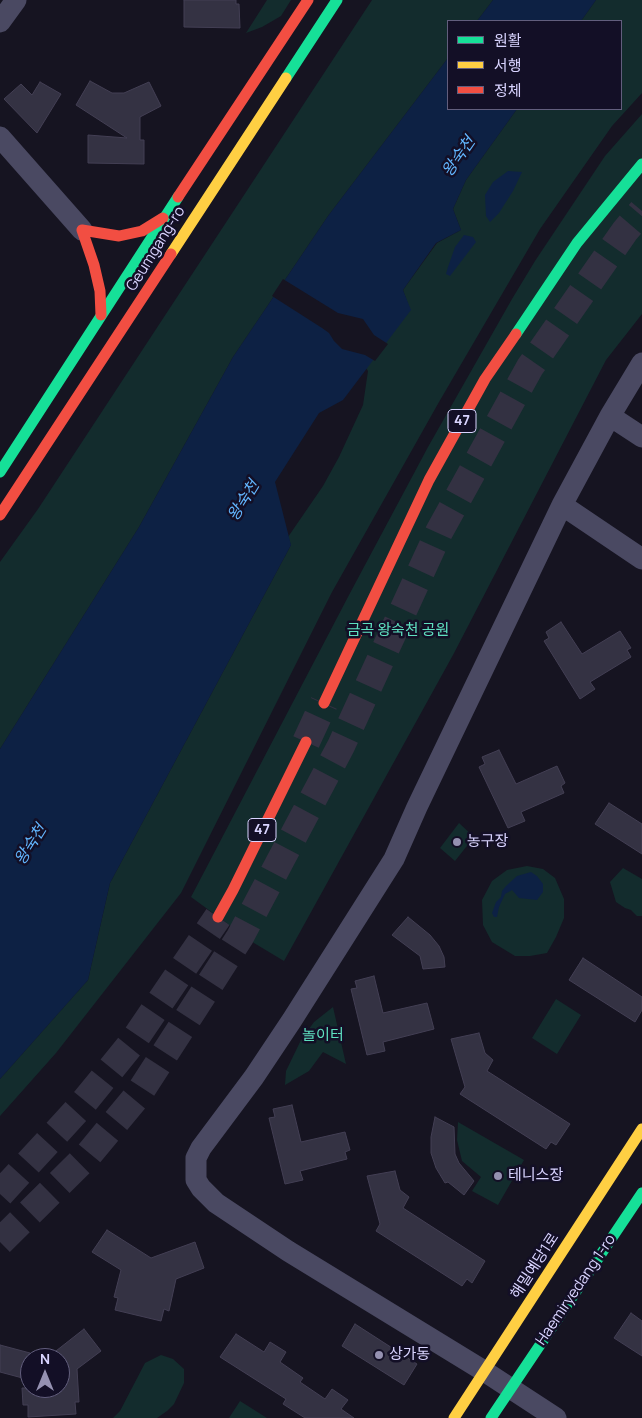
<!DOCTYPE html>
<html>
<head>
<meta charset="utf-8">
<style>
	body { margin:0 }
	#map { position:relative; width:642px; height:1418px; overflow:hidden; background:#161421; font-family:Manrope,"Noto Sans KR",sans-serif }
	canvas { display:block }
	.legend { position:absolute; left:447px; top:20px; width:175px; height:90px; box-sizing:border-box; background:#130f26; border:1px solid #625e7d; margin:0; padding:6px 9px; list-style:none; font-size:15px; color:#d9d4ff }
	.legend li { display:flex; align-items:center; gap:10px; height:25px }
	.legend b { width:25px; border:1px solid #625e7d }
	.north { position:absolute; left:20px; top:1348px; width:50px; height:50px; box-sizing:border-box; background:#130f26; border:1px solid #625e7d; border-radius:50%; rotate:0deg; font-size:14px; font-weight:700; line-height:20px; text-align:center; color:#d9d4ff }
	.north::after { content:''; display:block; margin:auto; width:18px; height:22px; background:#9591b1; clip-path:polygon(50% 0,100% 100%,50% 72%,0 100%) }
</style>
</head>
<body>
<div id="map">
<canvas width="642" height="1418"></canvas>
<ul class="legend">
<li><b style="height:6px;background:#16e098"></b>원활</li>
<li><b style="height:6px;background:#ffcf43"></b>서행</li>
<li><b style="height:6px;background:#f24e42"></b>정체</li>
</ul>
<div class="north">N</div>
</div>
<script>
const g = document.querySelector('canvas').getContext('2d');
g.lineJoin = 'round';
function fillPath(path, color) {
  g.fillStyle = color;
  g.fill(path, 'evenodd');
}
function shape(rows) {
  const path = new Path2D();
  for (const r of rows) {
    path.moveTo(r[0], r[1]);
    for (let i = 2; i < r.length; i += 2) path.lineTo(r[i], r[i + 1]);
  }
  return path;
}
function strokePath(path, color, width, dash) {
  g.strokeStyle = color;
  g.lineWidth = width;
  g.lineCap = dash ? 'butt' : 'round';
  g.setLineDash(dash || []);
  g.stroke(path);
}
function write(font, color, halo, rows, align = 'center') {
  g.font = font + ' Manrope,"Noto Sans KR",sans-serif';
  g.lineWidth = 5;
  g.setLineDash([]);
  g.textBaseline = 'middle';
  g.strokeStyle = halo;
  g.fillStyle = color;
  for (const [text, x, y, turn = 0] of rows) {
    g.save();
    g.translate(x, y);
    g.rotate((+turn || 0) * Math.PI / 180);
    g.textAlign = isNaN(turn) ? turn : align;
    if (halo) g.strokeText(text, 0, 0);
    g.fillText(text, 0, 0);
    g.restore();
  }
}
fillPath(shape([
	[267,0,291,0,281,16,262,27,246,33],
	[372,0,493,0,477,21,448,21,448,58,328,216,233,357,139,527,0,749,0,562,38,509],
	[596,0,642,0,642,93,612,126,540,229,439,402,332,592,181,893,56,1053,0,1116,0,1079,88,980,110,883,291,545,288,537,323,486,339,457,363,405,368,371,366,368,410,310,403,290,437,243,461,230,453,209,466,180,517,109,621,109,621,21,581,21],
	[642,114,642,314,606,360,453,655,284,961,254,943,191,897,349,595,428,447,512,299,535,261,605,156],
	[459,823,474,837,455,861,440,848],
	[527,866,543,869,555,878,564,899,564,918,556,937,547,953,530,956,515,956,492,942,483,925,482,900,492,881,507,870],
	[623,868,642,879,642,916,637,916,631,910,625,908,616,902,610,882],
	[556,999,581,1015,557,1054,532,1038],
	[333,1007,346,1064,323,1052,309,1071,285,1085,286,1071,301,1040,314,1022],
	[458,1122,524,1160,498,1205,472,1191,481,1177,462,1161,457,1140],
	[161,1355,173,1359,184,1369,184,1383,174,1404,167,1411,157,1418,113,1418,120,1411,145,1363],
	[240,1401,267,1418,229,1418]
]), '#132c2d');
fillPath(shape([
	[493,0,596,0,581,21,477,21],
	[448,58,448,109,517,109,466,180,453,209,461,230,436,243,403,290,411,310,343,400,319,413,275,482,291,545,110,883,88,980,0,1079,0,749,139,527,233,357,328,216],
	[508,171,522,172,513,191,499,213,490,222,486,216,485,195,493,182],
	[464,235,473,237,476,242,450,276,446,274,448,267,455,247],
	[531,872,537,876,543,884,543,892,537,900,519,898,512,890,505,894,499,907,497,917,494,917,492,913,496,902,501,897,502,891,506,886,517,876]
]), '#0d2144');
fillPath(shape([
	[283,279,338,313,363,319,374,335,388,344,375,361,365,355,342,349,334,341,329,333,322,328,272,296]
]), '#161421');
const building = shape([
	[184,0,236,0,236,4,239,4,240,28,184,27,184,0],
	[90,81,112,93,124,93,149,82,161,106,140,117,140,140,144,140,144,164,88,163,88,135,127,138,76,105,90,81],
	[40,82,61,94,37,133,4,99,21,84,32,95,40,82],
	[561,622,582,654,620,631,631,648,627,650,631,657,590,682,595,689,580,699,544,641,549,638,546,632,561,622],
	[499,750,516,784,557,766,565,783,561,786,564,793,521,812,525,821,508,828,479,767,485,764,482,757,499,750],
	[609,803,642,824,642,854,595,824,609,803],
	[408,917,430,935,439,946,444,957,445,967,423,969,420,956,392,935,408,917],
	[583,958,642,997,642,1010,635,1022,569,980,583,958],
	[374,976,383,1013,427,1003,434,1029,383,1042,385,1051,367,1055,351,989,357,988,355,981,374,976],
	[479,1033,485,1053,493,1060,487,1071,570,1124,556,1145,551,1142,546,1149,460,1094,465,1087,451,1039,479,1033],
	[292,1105,301,1142,345,1132,350,1150,345,1152,347,1159,300,1171,303,1180,285,1184,269,1118,275,1117,273,1109,292,1105],
	[435,1117,454,1127,455,1154,459,1163,474,1181,464,1195,448,1182,445,1183,436,1168,431,1153,431,1137,435,1117],
	[395,1171,400,1190,409,1197,403,1208,485,1261,472,1283,467,1279,462,1286,376,1231,380,1224,367,1176,395,1171],
	[107,1230,151,1258,195,1242,204,1268,176,1279,169,1311,164,1309,161,1321,115,1310,118,1298,114,1297,121,1270,92,1252,107,1230],
	[631,1313,642,1321,642,1356,614,1338,631,1313],
	[355,1324,417,1364,404,1385,342,1346,355,1324],
	[84,1329,101,1351,77,1369,79,1402,75,1402,76,1414,28,1417,28,1405,23,1405,22,1388,60,1388,60,1358,47,1358,84,1329],
	[236,1334,264,1352,270,1342,286,1352,280,1362,303,1378,300,1382,325,1399,332,1389,348,1400,341,1409,354,1418,305,1418,283,1404,286,1399,220,1357,236,1334],
	[0,1345,30,1353,30,1380,0,1372,0,1345]
]);
fillPath(building, '#343243');
strokePath(building, '#433f54', 1);
strokePath(shape([
	[306,742,324,703],
	[0,1194,80,1107,132,1043,218,917],
	[0,1242,89,1154,138,1095,240,937,341,746,439,532,530,367,625,231,642,211]
]), '#333142', 28, [28, 14]);
strokePath(shape([
	[0,22,16,0],
	[0,137,82,230],
	[610,416,642,437],
	[562,505,642,559],
	[556,1418,484,1371,288,1251,216,1203,201,1188,196,1180,196,1158,201,1148,254,1077,292,1020,394,859,417,807,562,505,610,416,642,363]
]), '#4a4962', 21);
strokePath(shape([
	[286,78,337,0],
	[516,334,577,243,642,164],
	[0,472,178,197],
	[491,1418,642,1193]
]), '#16e098', 11);
strokePath(shape([
	[171,254,286,78],
	[454,1418,642,1129]
]), '#ffcf43', 11);
strokePath(shape([
	[178,197,308,0],
	[101,315,100,291,94,265,82,230,119,236,142,231,163,218],
	[0,515,171,254],
	[324,703,429,480,485,379,516,334],
	[218,917,233,890,306,742]
]), '#f24e42', 11);
for (const [x, y, r, color] of [
	[457,842,5,"#9591b1"],
	[498,1176,5,"#9591b1"],
	[379,1355,5,"#9591b1"]
]) {
  const dot = new Path2D();
  dot.arc(x, y, r, 0, 2 * Math.PI);
  g.fillStyle = color;
  g.fill(dot);
  strokePath(dot, '#130f26', 2);
}
for (const [x, y, w] of [
	[462,421,28],
	[262,830,28]
]) {
  const box = new Path2D();
  box.roundRect(x - w / 2, y - 11.5, w, 23, 4);
  g.fillStyle = '#130f26';
  g.fill(box);
  strokePath(box, '#d9d4ff', 1);
}
write('bold 14px', '#d9d4ff', null, [
	["47",462,421],
	["47",262,830]
]);
write('15px', '#d9d4ff', '#130f26', [
	["Geumgang-ro",156,249,-58],
	["해밀예당1로",535,1266,-57],
	["Haemiryedang 1-ro",576,1290,-56]
]);
write('15px', '#5fe0c0', '#130f26', [
	["금곡 왕숙천 공원",398,631],
	["놀이터",323,1036]
]);
write('15px', '#d9d4ff', '#130f26', [
	["농구장",467,842],
	["테니스장",508,1176],
	["상가동",389,1355]
], 'left');
write('italic 16px', '#62b6ff', '#130f26', [
	["왕숙천",459,157,-55],
	["왕숙천",244,501,-58],
	["왕숙천",31,845,-58]
]);
</script>
</body>
</html>
